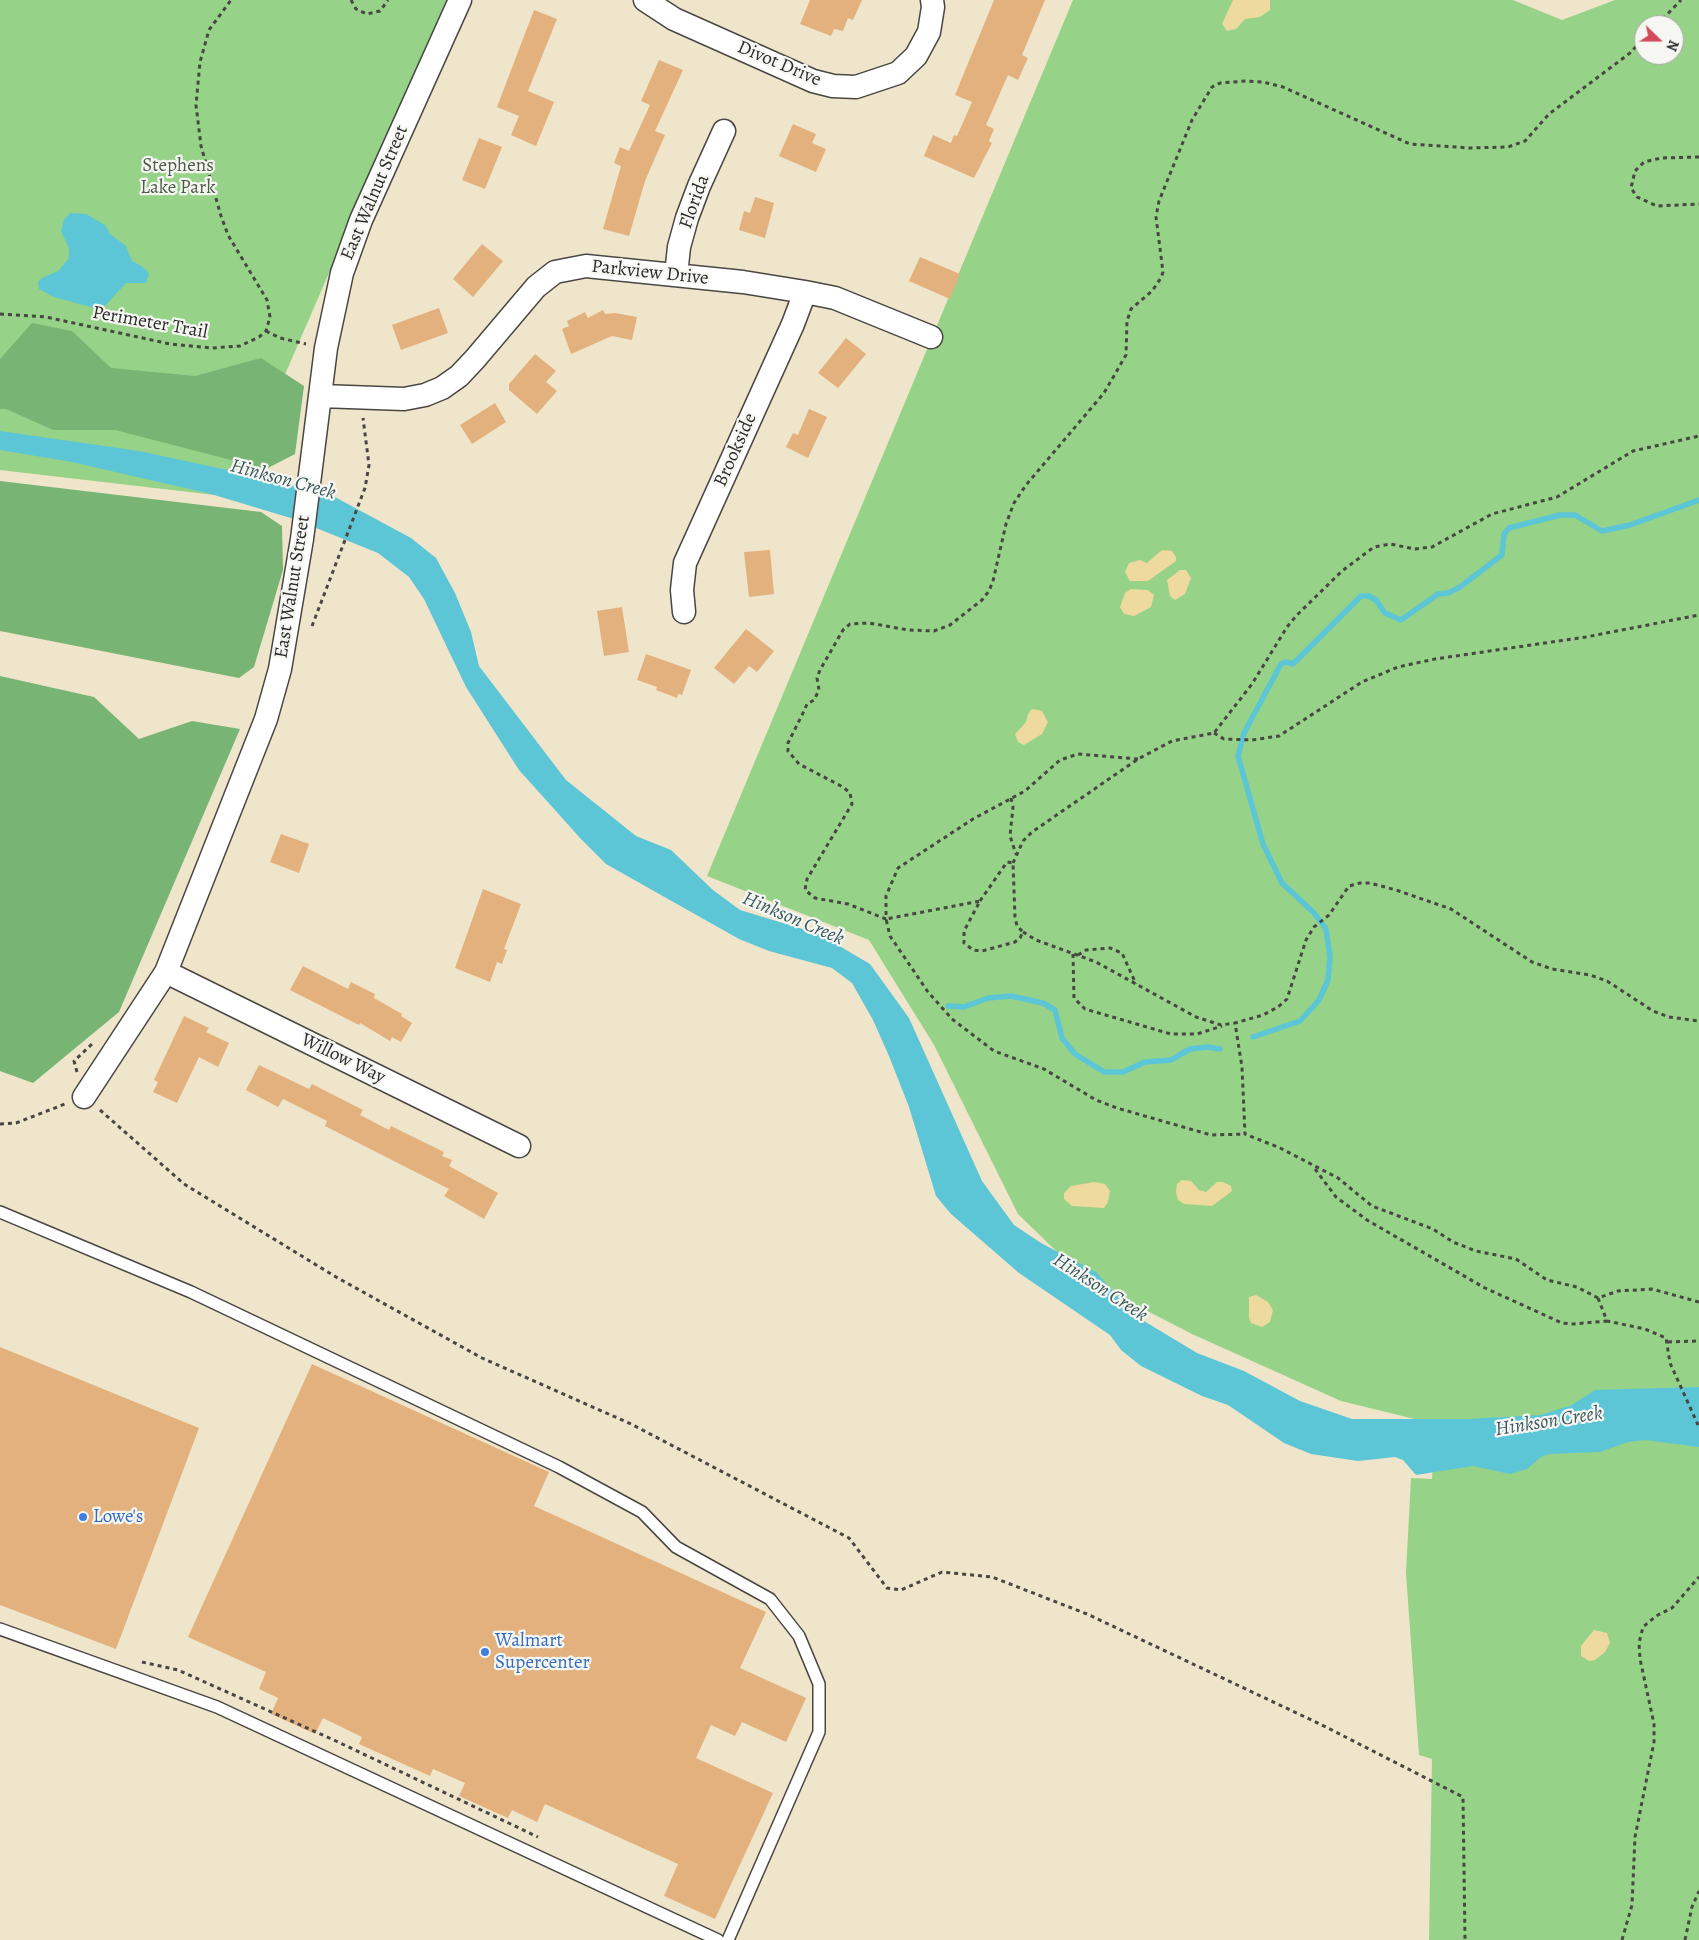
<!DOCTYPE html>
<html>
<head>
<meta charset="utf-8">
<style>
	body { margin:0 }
	#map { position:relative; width:1699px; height:1940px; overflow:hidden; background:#efe5ca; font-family:Alegreya,serif }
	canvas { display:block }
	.north { position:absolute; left:1634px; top:15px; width:50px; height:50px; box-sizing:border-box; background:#f6f6f2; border:1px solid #a5a5a2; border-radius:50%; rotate:112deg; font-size:14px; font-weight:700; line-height:20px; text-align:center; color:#2b2b2b }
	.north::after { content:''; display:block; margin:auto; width:18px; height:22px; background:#d1495b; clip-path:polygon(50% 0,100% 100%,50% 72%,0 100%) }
</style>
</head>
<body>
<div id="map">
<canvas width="1699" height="1940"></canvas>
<div class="north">N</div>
</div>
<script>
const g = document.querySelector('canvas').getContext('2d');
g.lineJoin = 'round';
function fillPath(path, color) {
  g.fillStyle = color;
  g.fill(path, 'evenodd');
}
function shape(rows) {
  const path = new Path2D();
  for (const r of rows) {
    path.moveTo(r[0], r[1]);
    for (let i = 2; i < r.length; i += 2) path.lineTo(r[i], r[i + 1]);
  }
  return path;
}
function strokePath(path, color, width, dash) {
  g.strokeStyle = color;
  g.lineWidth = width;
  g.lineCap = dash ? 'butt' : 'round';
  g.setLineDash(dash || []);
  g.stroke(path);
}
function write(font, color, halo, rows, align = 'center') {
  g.font = font + ' Alegreya,serif';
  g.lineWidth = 4.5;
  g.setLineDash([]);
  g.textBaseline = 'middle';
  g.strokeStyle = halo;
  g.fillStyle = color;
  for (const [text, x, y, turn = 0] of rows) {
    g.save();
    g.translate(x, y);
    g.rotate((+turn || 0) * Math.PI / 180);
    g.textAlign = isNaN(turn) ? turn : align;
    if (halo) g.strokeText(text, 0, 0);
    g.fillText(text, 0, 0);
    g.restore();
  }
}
fillPath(shape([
	[0,0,447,0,232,497,0,470],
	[1073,0,1513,0,1562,20,1615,0,1699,0,1699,1940,1429,1940,1432,1759,1419,1755,1406,1573,1411,1478,1432,1479,1435,1424,1341,1401,1192,1334,1085,1279,1018,1214,934,1045,869,940,707,876],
	[1644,25,1674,25,1674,55,1644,55]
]), '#96d287');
fillPath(shape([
	[32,323,72,331,111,368,195,376,261,358,304,386,295,454,266,469,115,430,53,430,6,409,0,409,0,359],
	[0,481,261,512,282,526,283,570,254,667,239,678,0,631],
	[0,676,94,697,139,739,192,721,240,729,119,1012,33,1083,0,1071]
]), '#78b474');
fillPath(shape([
	[1233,0,1270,0,1270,10,1260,17,1245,19,1236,29,1227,31,1222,24],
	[1162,550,1172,551,1176,557,1176,561,1148,581,1130,581,1125,572,1129,563,1140,560,1147,563],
	[1180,570,1186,570,1191,578,1185,594,1175,600,1170,596,1167,580],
	[1131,589,1148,590,1154,595,1151,607,1134,616,1124,614,1120,607,1125,593],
	[1032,709,1042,711,1048,722,1042,734,1024,745,1018,742,1015,734,1026,722,1028,714],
	[1182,1180,1191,1181,1199,1190,1206,1192,1217,1182,1223,1182,1231,1186,1232,1191,1212,1206,1184,1204,1178,1200,1176,1192,1177,1184],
	[1094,1182,1105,1184,1110,1191,1108,1202,1104,1208,1072,1206,1064,1199,1064,1193,1071,1186],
	[1256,1295,1268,1302,1273,1310,1270,1322,1262,1327,1251,1323,1249,1318,1249,1297],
	[1594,1630,1607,1633,1610,1643,1605,1652,1595,1660,1589,1661,1581,1656,1581,1646]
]), '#eeda9e');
fillPath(shape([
	[70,213,86,214,105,225,110,234,126,246,132,261,143,267,149,274,146,283,126,283,103,308,98,309,54,297,39,289,38,282,42,278,58,271,69,258,69,248,61,231,64,220],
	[0,431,139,451,274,480,333,496,411,538,436,558,455,593,471,632,479,666,566,780,636,836,671,850,713,890,740,910,819,934,870,964,909,1018,982,1181,1014,1225,1041,1243,1096,1272,1134,1315,1197,1353,1244,1371,1300,1401,1352,1419,1468,1419,1541,1415,1572,1405,1595,1390,1699,1387,1699,1447,1645,1440,1628,1442,1600,1452,1549,1454,1541,1457,1527,1469,1510,1474,1473,1466,1416,1475,1403,1460,1395,1457,1358,1461,1311,1454,1284,1443,1228,1405,1202,1396,1141,1366,1121,1350,1110,1335,1019,1273,951,1214,936,1196,909,1107,889,1056,873,1020,852,983,832,968,769,951,739,939,606,864,581,839,519,770,466,687,424,599,409,577,378,553,294,519,211,494,72,462,0,450]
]), '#5cc6d7');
strokePath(shape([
	[948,1006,964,1007,988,998,1011,996,1043,1003,1055,1010,1062,1038,1075,1054,1104,1072,1123,1072,1145,1062,1171,1060,1190,1049,1207,1047,1220,1049],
	[1253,1037,1300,1021,1319,1000,1328,980,1330,957,1326,929,1314,913,1282,883,1263,844,1238,756,1244,733,1281,664,1286,662,1293,664,1361,596,1369,596,1376,600,1385,613,1401,620,1438,594,1448,593,1460,587,1502,555,1504,534,1509,528,1560,515,1575,515,1602,531,1630,525,1699,500]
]), '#5cc6d7', 5.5);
fillPath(shape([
	[810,0,862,0,853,20,848,18,843,31,834,29,831,36,800,24],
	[994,0,1045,0,1022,55,1028,58,1018,80,1008,75,986,125,994,129,989,141,992,143,974,178,924,156,933,135,951,143,954,135,957,136,972,102,955,95],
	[534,10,557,19,528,91,554,102,536,146,511,135,519,116,497,107],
	[659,60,683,70,655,131,665,135,645,181,629,236,603,229,621,166,614,163,620,147,629,151,650,105,641,101],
	[793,124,816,134,812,143,826,149,816,172,779,156],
	[479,138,502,147,485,189,462,180],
	[755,197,774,203,765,238,739,230,744,211,750,213],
	[482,244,503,261,473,297,453,279],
	[920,257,960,274,950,299,909,281],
	[439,308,448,333,401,350,392,325],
	[603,310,605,314,615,313,637,317,632,340,612,336,571,354,562,329,569,326,567,321,585,312,588,318],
	[846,338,866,354,838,388,818,373],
	[535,354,556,371,546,382,557,391,537,414,509,390,509,384],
	[495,403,506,422,472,444,460,425],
	[809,409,827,417,808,458,786,447,793,433,798,435],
	[770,550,774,594,749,597,744,552],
	[622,607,629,652,604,656,597,611],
	[746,629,774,651,757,672,749,666,734,684,714,668],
	[646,654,691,670,682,695,678,694,677,698,656,690,657,687,637,680],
	[281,834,309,844,299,873,270,862],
	[483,889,521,904,504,949,507,950,502,964,497,962,490,982,455,968],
	[303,966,348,989,351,982,375,994,374,998,402,1014,401,1016,412,1023,401,1042,392,1037,390,1041,360,1023,359,1025,290,990],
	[184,1016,209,1028,206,1032,229,1043,218,1067,199,1057,177,1103,153,1092,158,1082,154,1080],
	[259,1065,309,1089,312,1084,363,1110,360,1115,389,1130,391,1126,444,1152,442,1156,452,1160,449,1166,498,1193,484,1219,444,1196,449,1189,325,1126,327,1121,283,1099,278,1107,246,1090],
	[0,1347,199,1428,116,1649,0,1605],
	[312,1364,549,1472,534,1506,766,1612,740,1668,806,1698,786,1742,742,1722,735,1736,711,1725,696,1758,773,1793,715,1919,664,1896,678,1864,545,1804,537,1822,512,1810,508,1818,459,1796,465,1783,433,1769,430,1776,359,1744,362,1737,323,1718,315,1734,271,1714,278,1698,259,1689,266,1672,188,1637]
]), '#e3b17d');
const service = shape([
	[0,1212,191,1292,559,1467,642,1512,676,1547,770,1599,799,1636,819,1684,819,1732,728,1940],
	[0,1629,217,1707,718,1940]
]);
const minor = shape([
	[645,0,674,19,813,81,833,86,856,87,898,73,916,56,929,32,933,7,932,0],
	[676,275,679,247,687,218,699,186,724,131],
	[321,396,404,399,425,395,442,388,459,376,475,359,536,287,555,272,586,266,743,282,805,292,835,298,931,337],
	[684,612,682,590,685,563,793,324,805,292],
	[166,972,519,1146],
	[84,1097,166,972,266,719,280,669,302,539,326,348,342,273,361,220,460,0]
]);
strokePath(service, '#484743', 14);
strokePath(minor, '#484743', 25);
strokePath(shape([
	[351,0,356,9,367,14,380,11,388,0],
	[1657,25,1681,0],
	[1699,157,1661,158,1644,162,1635,171,1631,188,1637,197,1657,206,1699,204],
	[0,314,46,317,170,344,212,348,240,346,259,337,266,331,270,317,267,300,228,235,221,216,201,146,196,105,200,62,209,30,231,0],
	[266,331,280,338,306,344],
	[312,626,365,488,369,465,363,418],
	[1214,733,1224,739,1252,740,1279,736,1362,682,1398,667,1435,659,1586,637,1699,615],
	[1138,759,1078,754,1060,760,1025,791,973,819,898,868,886,896,886,919,848,904,815,898,805,890,807,879,852,804,850,793,843,787,799,764,788,751,788,743,804,711,807,704,814,700,819,690,817,678,820,670,843,630,850,624,869,623,908,630,934,631,950,625,982,600,989,591,993,581,1006,524,1014,503,1026,485,1104,393,1126,355,1127,321,1131,309,1152,291,1161,278,1163,272,1156,217,1159,201,1192,120,1212,87,1220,83,1246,81,1263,82,1283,87,1410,144,1470,148,1508,147,1525,141,1549,114,1630,53,1644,38],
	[1011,798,1013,807,1010,836,1016,854],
	[1013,863,1023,841,1032,832,1138,759,1172,741,1214,733,1252,684,1287,627,1297,615,1342,571,1374,547,1390,544,1415,549,1432,547,1492,514,1557,497,1633,451,1699,436],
	[980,901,1007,862,1013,863,1015,917,1017,926,1023,932,1020,938,1015,942,982,951,973,950,968,946,964,943,964,931,980,901,886,919,890,936,928,992,952,1019,994,1051,1044,1069,1096,1100,1117,1108,1211,1135,1245,1134],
	[1023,932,1036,940,1096,962,1196,1017,1221,1025,1235,1023],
	[1073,954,1074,998,1085,1009,1171,1034,1197,1034,1222,1026],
	[1078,955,1086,950,1110,948,1122,953,1136,984],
	[77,1072,74,1061,92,1044],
	[100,1110,184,1184,336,1277,482,1358,631,1424,849,1538,887,1588,901,1590,942,1572,992,1577,1087,1614,1322,1725,1463,1797,1465,1940],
	[0,1124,16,1123,65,1104],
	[1315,1169,1336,1197,1367,1220,1485,1288,1562,1323,1573,1324,1607,1321],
	[1598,1298,1577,1287,1547,1280,1516,1259,1476,1251,1453,1242,1433,1229,1372,1206,1338,1178,1280,1148,1245,1134,1242,1067,1235,1023,1263,1015,1278,1007,1287,999,1306,940,1314,927,1329,915,1349,886,1360,883,1370,883,1396,890,1451,909,1532,962,1552,969,1590,975,1607,981,1653,1011,1669,1017,1699,1021],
	[1699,1302,1652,1289,1618,1291,1598,1298,1607,1321,1645,1329,1666,1338,1670,1363,1699,1427],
	[1668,1342,1699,1341],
	[142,1662,178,1670,336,1741,538,1837],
	[1622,1940,1632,1905,1635,1837,1654,1742,1654,1724,1640,1659,1639,1643,1643,1627,1656,1616,1672,1608,1699,1577],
	[1685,1940,1692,1907,1699,1891]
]), '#484743', 3, [4, 4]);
strokePath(service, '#fff', 11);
strokePath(minor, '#fff', 22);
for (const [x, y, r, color] of [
	[83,1517,5,"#3f7fe0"],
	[485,1652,5,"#3f7fe0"]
]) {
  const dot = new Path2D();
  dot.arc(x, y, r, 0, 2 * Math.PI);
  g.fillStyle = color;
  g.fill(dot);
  strokePath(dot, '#f6f6f2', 2);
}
write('19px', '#2b2b2b', '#f6f6f2', [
	["Divot Drive",779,64,23],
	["East Walnut Street",375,193,-67],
	["Florida",695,202,-70],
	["Parkview Drive",650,273,6],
	["Perimeter Trail",150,323,10],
	["Brookside",736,450,-66],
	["East Walnut Street",293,587,-81],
	["Willow Way",343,1059,26]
]);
write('19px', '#4b5d47', '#f6f6f2', [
	["Stephens",178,166],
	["Lake Park",178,188]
]);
write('19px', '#366cbe', '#f6f6f2', [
	["Lowe's",93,1517],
	["Walmart",495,1641],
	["Supercenter",495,1663]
], 'left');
write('italic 20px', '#3a5a5f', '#f6f6f2', [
	["Hinkson Creek",283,480,15],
	["Hinkson Creek",793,919,23],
	["Hinkson Creek",1100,1288,33],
	["Hinkson Creek",1549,1422,-9]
]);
</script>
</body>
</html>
